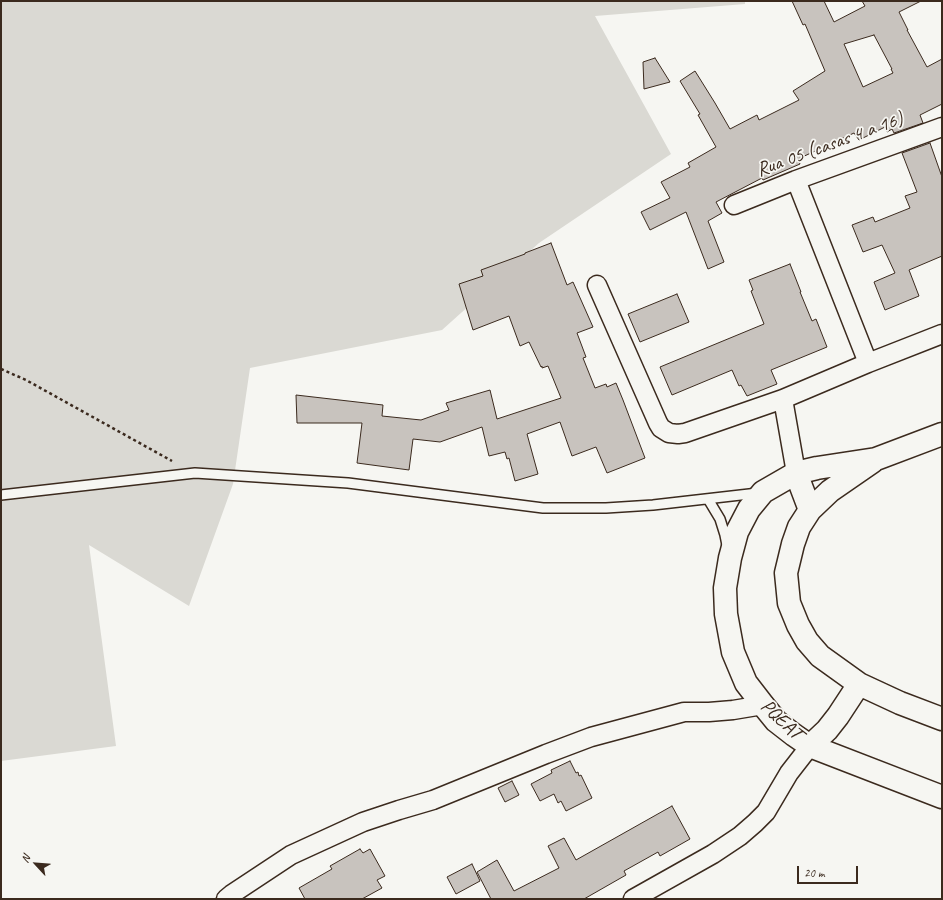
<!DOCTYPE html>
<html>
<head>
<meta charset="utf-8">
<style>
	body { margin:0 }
	#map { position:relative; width:943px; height:900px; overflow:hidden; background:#f6f6f2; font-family:Caveat,sans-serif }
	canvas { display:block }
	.frame { position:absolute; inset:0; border:2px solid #3b2a1e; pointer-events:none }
	.north { position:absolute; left:16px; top:844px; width:40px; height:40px; -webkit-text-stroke:3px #f6f6f2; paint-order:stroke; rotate:296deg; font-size:11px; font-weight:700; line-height:16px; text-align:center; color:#3b2a1e }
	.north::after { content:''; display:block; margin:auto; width:14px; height:18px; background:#3b2a1e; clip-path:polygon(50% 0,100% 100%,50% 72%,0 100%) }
	.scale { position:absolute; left:797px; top:866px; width:61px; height:18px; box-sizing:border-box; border:2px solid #3b2a1e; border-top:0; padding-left:5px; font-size:12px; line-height:14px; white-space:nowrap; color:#3b2a1e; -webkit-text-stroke:3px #f6f6f2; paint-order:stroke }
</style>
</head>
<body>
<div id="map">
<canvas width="943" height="900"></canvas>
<div class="frame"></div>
<div class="north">N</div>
<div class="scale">20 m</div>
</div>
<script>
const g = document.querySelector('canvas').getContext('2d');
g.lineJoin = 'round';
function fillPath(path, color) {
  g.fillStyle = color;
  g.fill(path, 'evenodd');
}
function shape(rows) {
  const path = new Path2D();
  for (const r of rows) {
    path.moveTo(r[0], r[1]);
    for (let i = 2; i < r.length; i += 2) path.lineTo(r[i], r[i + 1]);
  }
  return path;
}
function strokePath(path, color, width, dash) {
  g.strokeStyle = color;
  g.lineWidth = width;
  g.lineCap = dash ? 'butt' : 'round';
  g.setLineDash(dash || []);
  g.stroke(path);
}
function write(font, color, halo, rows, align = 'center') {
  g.font = font + ' Caveat,sans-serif';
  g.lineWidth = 3.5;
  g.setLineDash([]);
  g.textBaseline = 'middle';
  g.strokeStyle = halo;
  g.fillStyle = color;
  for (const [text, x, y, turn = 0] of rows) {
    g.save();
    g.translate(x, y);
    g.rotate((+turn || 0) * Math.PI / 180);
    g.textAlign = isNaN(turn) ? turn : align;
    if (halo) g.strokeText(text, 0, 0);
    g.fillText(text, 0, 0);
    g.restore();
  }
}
fillPath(shape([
	[1,1,745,1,745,4,595,16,671,154,539,243,442,330,250,368,233,484,189,606,89,545,116,746,1,761]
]), '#dad9d3');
const building = shape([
	[792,1,824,1,834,22,865,6,862,1,921,1,899,12,908,30,907,30,927,67,942,59,942,104,920,115,923,123,894,133,892,129,887,132,885,127,859,140,854,133,798,159,800,164,763,180,762,178,716,202,722,213,708,221,724,262,708,269,686,212,650,230,641,212,670,198,661,182,690,167,688,163,716,147,698,115,700,114,680,81,695,71,715,103,730,129,757,115,759,120,799,100,793,91,825,71,805,24,803,25,792,1],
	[874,35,892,69,891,69,893,73,863,87,844,44,874,35],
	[655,58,670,82,644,89,643,62,655,58],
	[930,143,942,177,942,256,909,270,919,296,885,310,874,282,895,273,882,245,863,252,852,225,873,217,875,222,910,208,905,196,917,192,902,153,930,143],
	[551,243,567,285,573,282,593,327,577,333,586,357,583,358,595,388,606,384,607,387,616,383,623,400,645,458,607,473,596,447,572,456,560,422,527,434,538,474,515,481,509,458,507,459,505,452,489,456,482,427,440,442,413,439,409,470,357,463,362,423,297,423,296,395,383,405,382,416,421,420,449,410,446,403,490,390,497,419,561,398,548,366,542,368,542,366,541,367,529,342,520,346,509,316,473,330,459,284,483,276,481,270,525,254,525,253,551,243],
	[790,264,801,292,800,292,812,321,816,319,827,347,771,370,777,384,747,396,741,385,739,386,732,370,672,395,660,367,764,324,751,291,753,290,749,280,790,264],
	[677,294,689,322,640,342,628,314,677,294],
	[570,761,576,773,578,772,579,776,581,775,592,798,566,811,561,801,558,803,554,794,540,801,531,784,552,773,551,770,570,761],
	[512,781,519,795,505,802,498,788,512,781],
	[672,806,690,839,660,856,658,852,624,871,626,875,584,899,491,899,477,872,497,860,514,891,559,868,548,846,564,838,576,860,672,806],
	[360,849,363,853,370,849,385,876,377,880,382,888,362,899,305,899,299,888,332,869,330,866,360,849],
	[472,864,480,881,456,894,447,877,472,864]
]);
fillPath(building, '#c8c3be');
strokePath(building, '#3b2a1e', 1);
const lane = shape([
	[1,495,195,473,348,483,543,508,606,508,653,505,758,493],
	[708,499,720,519,725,535,727,545]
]);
const street = shape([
	[796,180,868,363],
	[734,205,796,180,942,127],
	[597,285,658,423,661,428,669,433,678,434,685,433,783,399,868,363,942,334],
	[783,399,796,473],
	[226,899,232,894,291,855,363,822,399,810,433,800,546,754,591,737,684,712,709,712,733,710,763,705],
	[633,899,713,854,740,836,755,823,766,812,789,773,810,746]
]);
const secondary = shape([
	[942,434,876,459,817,468,796,473,763,492,749,509,737,532,730,558,725,588,726,614,733,652,746,683,763,705,776,721,794,735,810,746,942,797],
	[872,462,830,491,810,510,799,527,793,544,786,573,789,603,798,625,807,641,820,656,859,684,900,703,942,719],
	[796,473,810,510],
	[810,746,827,730,838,716,859,684]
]);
strokePath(lane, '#3b2a1e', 12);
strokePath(street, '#3b2a1e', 21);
strokePath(secondary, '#3b2a1e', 25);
strokePath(shape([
	[1,369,26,380,172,461]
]), '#3b2a1e', 2.5, [3, 3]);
strokePath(lane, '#f6f6f2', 9);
strokePath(street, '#f6f6f2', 18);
strokePath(secondary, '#f6f6f2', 22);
write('20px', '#3b2a1e', '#f6f6f2', [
	["Rua 05 (casas 4 a 16)",830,145,-20],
	["PQEAT",781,720,43]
]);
</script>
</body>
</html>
